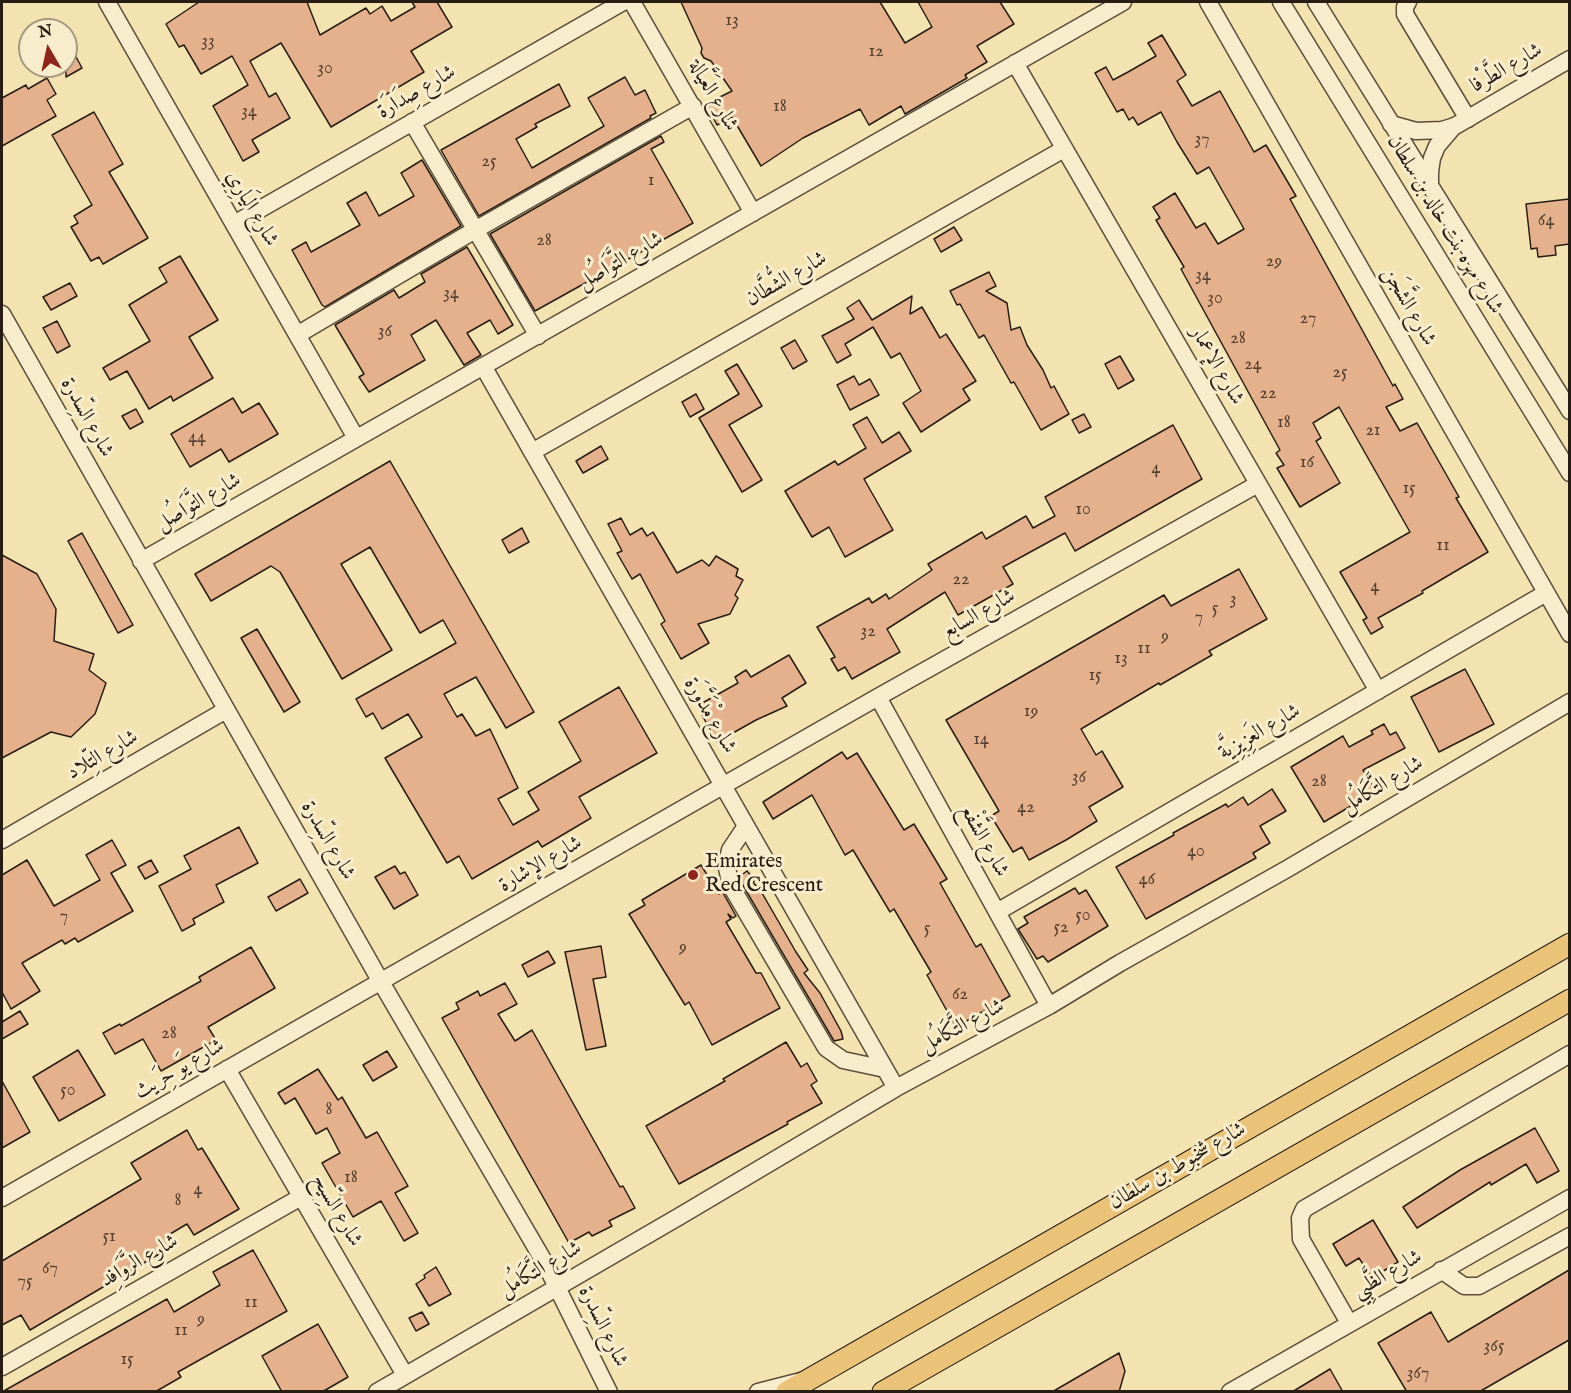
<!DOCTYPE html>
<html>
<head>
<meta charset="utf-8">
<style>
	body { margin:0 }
	#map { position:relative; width:1571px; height:1393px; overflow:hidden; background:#f3e3b0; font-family:"IM FELL English",serif }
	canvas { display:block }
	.frame { position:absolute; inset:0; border:3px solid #271d14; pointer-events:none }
	.north { position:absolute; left:18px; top:18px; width:60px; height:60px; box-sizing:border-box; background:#f7edcc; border:2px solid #a49a82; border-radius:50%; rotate:351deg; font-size:16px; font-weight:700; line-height:24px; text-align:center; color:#271d14 }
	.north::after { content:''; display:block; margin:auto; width:21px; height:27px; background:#8f2418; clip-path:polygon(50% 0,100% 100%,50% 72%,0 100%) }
</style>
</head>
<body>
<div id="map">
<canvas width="1571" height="1393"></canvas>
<div class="frame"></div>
<div class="north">N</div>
</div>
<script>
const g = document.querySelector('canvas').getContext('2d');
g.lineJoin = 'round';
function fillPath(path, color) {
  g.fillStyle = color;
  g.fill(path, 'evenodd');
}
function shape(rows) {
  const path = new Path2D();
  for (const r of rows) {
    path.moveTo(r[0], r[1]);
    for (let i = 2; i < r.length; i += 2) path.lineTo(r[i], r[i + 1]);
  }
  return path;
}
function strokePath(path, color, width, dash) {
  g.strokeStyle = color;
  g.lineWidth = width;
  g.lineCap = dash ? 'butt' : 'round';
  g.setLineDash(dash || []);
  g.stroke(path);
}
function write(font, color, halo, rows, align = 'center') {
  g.font = font + ' "IM FELL English",Amiri,serif';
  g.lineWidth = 6;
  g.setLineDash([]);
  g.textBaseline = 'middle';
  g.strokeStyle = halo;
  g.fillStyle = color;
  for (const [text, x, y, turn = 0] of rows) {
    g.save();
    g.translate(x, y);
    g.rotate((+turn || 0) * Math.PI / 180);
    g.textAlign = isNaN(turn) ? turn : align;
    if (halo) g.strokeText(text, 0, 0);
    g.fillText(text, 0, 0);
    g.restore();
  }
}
const building = shape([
	[199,2,307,2,320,35,366,8,370,14,382,6,391,21,415,7,412,2,437,2,452,27,411,51,424,72,331,127,281,43,250,61,269,97,276,93,290,118,252,140,259,152,243,161,213,106,248,85,232,56,201,74,184,45,179,47,166,24,199,2],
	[681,2,880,2,905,43,932,27,918,2,1000,2,1014,24,977,46,987,62,965,75,967,78,905,114,901,106,869,125,860,109,803,138,761,166,732,117,717,125,706,104,732,91,711,61,704,58,701,53,702,48,681,2],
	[1162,35,1186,75,1177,81,1192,106,1220,91,1254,152,1266,145,1296,196,1290,199,1393,386,1395,384,1403,399,1386,407,1400,431,1417,423,1459,497,1456,498,1488,552,1422,591,1423,593,1378,618,1383,627,1371,634,1363,620,1367,618,1340,572,1410,532,1339,407,1313,423,1321,438,1316,441,1340,483,1300,507,1277,468,1284,465,1276,453,1280,450,1181,269,1184,267,1156,220,1160,218,1153,207,1175,193,1196,228,1205,223,1218,244,1244,229,1209,167,1197,174,1177,142,1161,112,1138,125,1133,117,1129,120,1123,109,1117,112,1095,73,1106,67,1113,80,1128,72,1156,56,1148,43,1162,35],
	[66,38,82,68,66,77,66,38],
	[625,77,635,95,645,90,656,113,650,116,651,118,479,216,441,150,559,84,570,106,535,124,537,127,516,139,532,168,604,126,588,98,625,77],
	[47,78,56,94,47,100,56,116,2,146,2,98,26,85,28,89,47,78],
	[94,112,123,164,109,172,148,238,103,264,99,257,91,261,71,227,78,223,74,216,92,205,52,135,94,112],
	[661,136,664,142,651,149,693,223,535,311,490,234,661,136],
	[422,160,461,226,325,307,322,305,292,250,306,242,311,252,360,225,347,203,366,192,379,216,414,196,401,173,422,160],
	[1569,199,1569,244,1555,246,1556,255,1538,257,1537,248,1531,249,1526,204,1569,199],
	[954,227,962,240,941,252,934,239,954,227],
	[467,247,513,325,498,334,490,320,467,333,481,355,464,365,436,320,411,335,425,360,369,392,359,377,364,374,335,325,394,290,399,298,425,282,421,274,467,247],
	[180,256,218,320,189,337,213,378,173,401,171,396,149,409,127,371,110,380,103,368,150,341,129,305,167,282,159,268,180,256],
	[989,272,996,286,986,291,1007,303,1011,330,1020,327,1027,345,1043,370,1051,388,1054,386,1069,414,1041,430,1014,382,1011,383,984,335,979,338,960,304,957,305,950,291,989,272],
	[70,283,77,296,51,310,43,297,70,283],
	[912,296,910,314,922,307,940,338,946,334,976,381,963,389,970,400,921,432,903,403,921,391,900,353,891,358,873,327,845,344,851,355,837,363,822,336,854,319,847,308,859,300,872,320,912,296],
	[57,321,70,346,57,353,43,328,57,321],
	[795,340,807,361,793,369,781,348,795,340],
	[1120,356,1134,380,1118,389,1105,364,1120,356],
	[737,364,762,406,729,425,762,480,742,492,699,418,739,394,725,371,737,364],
	[854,376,859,385,870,379,879,395,850,410,837,385,854,376],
	[696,394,704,409,690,417,682,402,696,394],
	[233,398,242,413,259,403,278,434,229,462,221,449,190,467,171,434,233,398],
	[136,409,143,422,130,429,122,416,136,409],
	[1084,414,1091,427,1079,433,1072,420,1084,414],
	[867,417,882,443,899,432,911,451,864,479,893,530,845,557,829,527,812,537,785,491,835,461,838,465,866,448,853,425,867,417],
	[1173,425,1202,479,1075,551,1065,533,1003,567,1013,584,958,615,945,592,887,629,900,652,852,679,845,667,838,671,831,659,835,657,817,627,869,598,872,603,886,594,889,599,932,570,928,564,982,532,986,539,1026,516,1033,528,1055,516,1045,497,1173,425],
	[601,446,608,459,583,473,576,461,601,446],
	[390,461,534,712,506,728,476,677,444,694,457,717,462,714,476,736,490,729,518,788,498,799,513,825,539,810,528,792,581,761,559,722,619,687,657,753,579,797,591,818,542,847,538,841,472,879,459,856,447,863,385,758,422,737,408,714,382,729,373,713,366,717,356,699,456,643,443,620,420,633,370,547,341,564,392,650,342,679,280,572,271,566,211,601,195,574,390,461],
	[621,518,630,535,642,528,647,536,653,532,677,573,702,560,709,566,716,556,738,569,736,576,743,580,735,595,738,598,730,614,698,624,709,643,681,659,661,624,665,621,640,574,632,579,617,553,622,551,608,524,621,518],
	[522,528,529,542,509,553,502,540,522,528],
	[82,533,133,625,118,633,68,541,82,533],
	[2,555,37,574,56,609,54,641,94,654,89,670,106,683,95,714,71,737,51,732,2,758,2,555],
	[1239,569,1267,619,1209,651,1212,655,1160,685,1159,683,1081,729,1096,755,1102,751,1123,787,1089,807,1097,821,1066,840,1029,860,1022,847,1013,852,991,816,999,811,946,720,1164,595,1171,606,1239,569],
	[257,629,300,702,284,712,241,638,257,629],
	[789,655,806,683,782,698,787,706,756,720,717,742,697,706,738,683,735,677,746,670,751,677,789,655],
	[1465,669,1494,724,1439,752,1411,697,1465,669],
	[1384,724,1390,735,1396,732,1405,748,1363,770,1376,791,1324,822,1291,767,1343,736,1349,747,1373,734,1371,731,1384,724],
	[842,752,847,759,857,753,904,830,914,824,947,879,940,883,976,947,981,944,1010,996,956,1027,927,975,931,972,894,909,890,912,853,850,845,855,812,795,773,819,763,802,842,752],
	[1272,789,1286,811,1260,826,1270,843,1253,853,1256,858,1146,919,1116,867,1174,835,1173,833,1226,804,1228,807,1243,797,1248,805,1272,789],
	[239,827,258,863,216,885,224,902,193,919,195,924,182,931,159,886,191,869,184,856,239,827],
	[112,840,126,865,111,873,133,911,78,942,75,938,65,944,62,940,22,963,40,991,11,1009,2,992,2,875,27,860,54,906,100,880,86,855,112,840],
	[151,860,158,872,145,879,138,867,151,860],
	[701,865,719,894,722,891,736,916,733,918,728,914,731,919,726,922,756,973,761,973,780,1008,712,1045,689,1002,685,1005,629,914,645,905,642,900,701,865],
	[395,866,400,874,405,872,418,895,394,909,375,877,395,866],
	[747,871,755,880,753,882,762,893,796,952,808,970,804,973,820,993,841,1031,843,1039,834,1041,741,882,740,876,747,871],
	[300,879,308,893,276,911,268,897,300,879],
	[1075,888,1079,894,1086,890,1108,926,1048,962,1043,956,1037,959,1018,929,1028,923,1024,917,1075,888],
	[601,946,606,977,593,979,606,1046,586,1050,565,952,601,946],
	[251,947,275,988,208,1027,216,1040,161,1071,143,1039,115,1054,103,1033,120,1024,121,1026,201,981,199,977,251,947],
	[548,951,555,963,528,977,522,965,548,951],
	[505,983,517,1004,498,1014,515,1041,532,1030,620,1187,623,1186,635,1208,609,1221,612,1226,592,1236,589,1232,569,1243,442,1018,459,1009,456,1003,478,991,480,996,505,983],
	[20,1011,28,1024,2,1039,2,1022,20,1011],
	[786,1042,801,1067,807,1063,817,1081,811,1085,822,1103,787,1122,788,1124,679,1184,646,1126,725,1081,723,1079,786,1042],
	[78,1050,105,1095,59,1121,33,1077,78,1050],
	[387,1051,397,1067,373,1081,363,1065,387,1051],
	[318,1069,338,1100,342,1097,366,1138,377,1132,408,1186,395,1193,418,1233,404,1241,381,1201,353,1217,322,1163,340,1153,327,1128,316,1134,295,1098,285,1104,278,1093,318,1069],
	[2,1081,30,1132,2,1148,2,1081],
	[1535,1128,1559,1171,1537,1183,1526,1164,1491,1185,1490,1182,1417,1228,1403,1207,1460,1170,1535,1128],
	[187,1130,198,1150,202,1148,239,1209,194,1235,187,1224,165,1237,171,1247,30,1330,21,1315,2,1325,2,1261,141,1179,131,1163,187,1130],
	[1373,1220,1398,1262,1372,1278,1359,1258,1346,1266,1333,1244,1373,1220],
	[253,1250,287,1311,178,1372,181,1377,155,1392,2,1392,167,1299,174,1312,220,1285,213,1272,253,1250],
	[436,1267,451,1294,429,1306,416,1284,425,1278,424,1275,436,1267],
	[1569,1270,1569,1340,1479,1392,1407,1392,1378,1343,1431,1312,1448,1342,1569,1270],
	[422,1312,429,1324,416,1331,409,1318,422,1312],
	[318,1324,348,1377,322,1392,282,1392,262,1356,318,1324],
	[1119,1353,1125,1371,1119,1392,1052,1392,1119,1353],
	[1330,1369,1343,1392,1292,1392,1330,1369]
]);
fillPath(building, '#e5b18c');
strokePath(building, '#271d14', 1.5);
const minor = shape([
	[107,2,356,438],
	[632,2,753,213],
	[1208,2,1570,634],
	[1281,2,1570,473],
	[1316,2,1570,411],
	[1408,2,1405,7,1405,14,1468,119],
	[1015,63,1378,691],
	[412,122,538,336],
	[1391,124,1416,131,1442,130,1455,126,1570,59],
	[1430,185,1430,172,1432,158,1437,146,1454,126],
	[234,224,623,2],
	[2,314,381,982,545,1263,609,1392],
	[297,335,475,230,693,106],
	[483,366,896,1088],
	[532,452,1064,149],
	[141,561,1123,2],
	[878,697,1049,1006],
	[746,826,730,850,728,859,727,868,731,886,826,1048,843,1060,885,1069],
	[2,840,226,710],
	[997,912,1546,593],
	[227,1069,405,1375],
	[2,1198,878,697,1258,484],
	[1441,1270,1464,1286,1479,1286,1570,1236],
	[1349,1323,1301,1239,1300,1218,1304,1209,1570,1054],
	[2,1367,301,1197],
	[377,1392,680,1216,896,1088,1049,1006,1120,963,1287,869,1570,702],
	[758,1392,801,1381],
	[1230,1392,1570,1198]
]);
const major = shape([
	[787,1392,1570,944],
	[883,1392,1570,1000]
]);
strokePath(minor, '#5a4e3b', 19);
strokePath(major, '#271d14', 23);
strokePath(minor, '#f7edcc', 16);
strokePath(major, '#eac278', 21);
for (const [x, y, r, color] of [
	[693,875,6,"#8f2418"]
]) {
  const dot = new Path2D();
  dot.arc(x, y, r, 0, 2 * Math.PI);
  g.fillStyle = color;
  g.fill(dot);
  strokePath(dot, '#f7edcc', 2);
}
write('18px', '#564232', null, [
	["13",732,21],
	["33",208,42],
	["12",876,52],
	["30",325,69],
	["18",780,107],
	["34",249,112],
	["37",1202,140],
	["25",489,162],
	["1",651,181],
	["64",1546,221],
	["28",544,241],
	["29",1274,262],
	["34",1203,276],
	["34",451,294],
	["30",1215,299],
	["27",1308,319],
	["36",385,332],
	["28",1238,339],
	["24",1253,365],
	["25",1340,373],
	["22",1268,394],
	["18",1284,423],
	["21",1373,431],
	["44",197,438],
	["16",1307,463],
	["4",1156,469],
	["15",1409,489],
	["10",1083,510],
	["11",1443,546],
	["22",961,580],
	["4",1375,587],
	["3",1233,600],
	["5",1215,609],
	["7",1199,618],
	["32",868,632],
	["9",1165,637],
	["11",1144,649],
	["13",1121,659],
	["15",1095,676],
	["19",1031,712],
	["14",981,740],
	["36",1079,778],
	["28",1319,782],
	["42",1026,808],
	["40",1196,852],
	["46",1147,880],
	["50",1083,916],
	["7",64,917],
	["52",1061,928],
	["5",927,929],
	["9",683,948],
	["62",960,995],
	["28",169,1034],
	["50",68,1091],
	["8",329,1110],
	["18",351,1178],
	["4",198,1190],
	["8",178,1201],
	["51",109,1237],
	["67",50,1269],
	["75",25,1282],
	["11",251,1303],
	["9",201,1320],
	["11",181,1331],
	["365",1494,1347],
	["15",127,1360],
	["367",1418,1374]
]);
write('21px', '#271d14', '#f7edcc', [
	["شارع الطَّرْفا",1507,69,-30],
	["شارع صِدَارَة",417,93,-30],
	["شارع العَيَّالة",712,96,60],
	["شارع اليَارِي",251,209,60],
	["شارع مهره بنت خالد بن سلطان",1444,225,59],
	["شارع التَّوَاصُل",621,262,-30],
	["شارع الشُّطَّان",787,280,-30],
	["شارع الشَّجَن",1408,307,60],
	["شارع الإعمار",1216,366,60],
	["شارع السِّدرة",86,418,61],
	["شارع التَّوَاصُل",199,503,-30],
	["شارع السابع",979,615,-29],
	["شارع مْدَوَّرَة",709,716,60],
	["شارع العَزِيزِيَّة",1260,733,-30],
	["شارع التِّلاد",103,756,-30],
	["شارع التَّكَامُل",1383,786,-31],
	["شارع السِّدرة",327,841,60],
	["شارع الشَّفْع",983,841,61],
	["شارع الإشارة",541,865,-30],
	["شارع التَّكَامُل",963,1027,-28],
	["شارع يَو حِرَيث",180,1070,-30],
	["شارع شخبوط بن سلطان",1178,1167,-30],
	["شارع السِّيح",336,1211,60],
	["شارع الرَّوَافِد",140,1262,-30],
	["شارع التَّكَامُل",541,1270,-30],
	["شارع الظَّبِي",1388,1275,-30],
	["شارع السِّدرة",602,1327,64]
]);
write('21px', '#271d14', '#f7edcc', [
	["Emirates",705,863],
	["Red Crescent",705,887]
], 'left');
</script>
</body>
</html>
